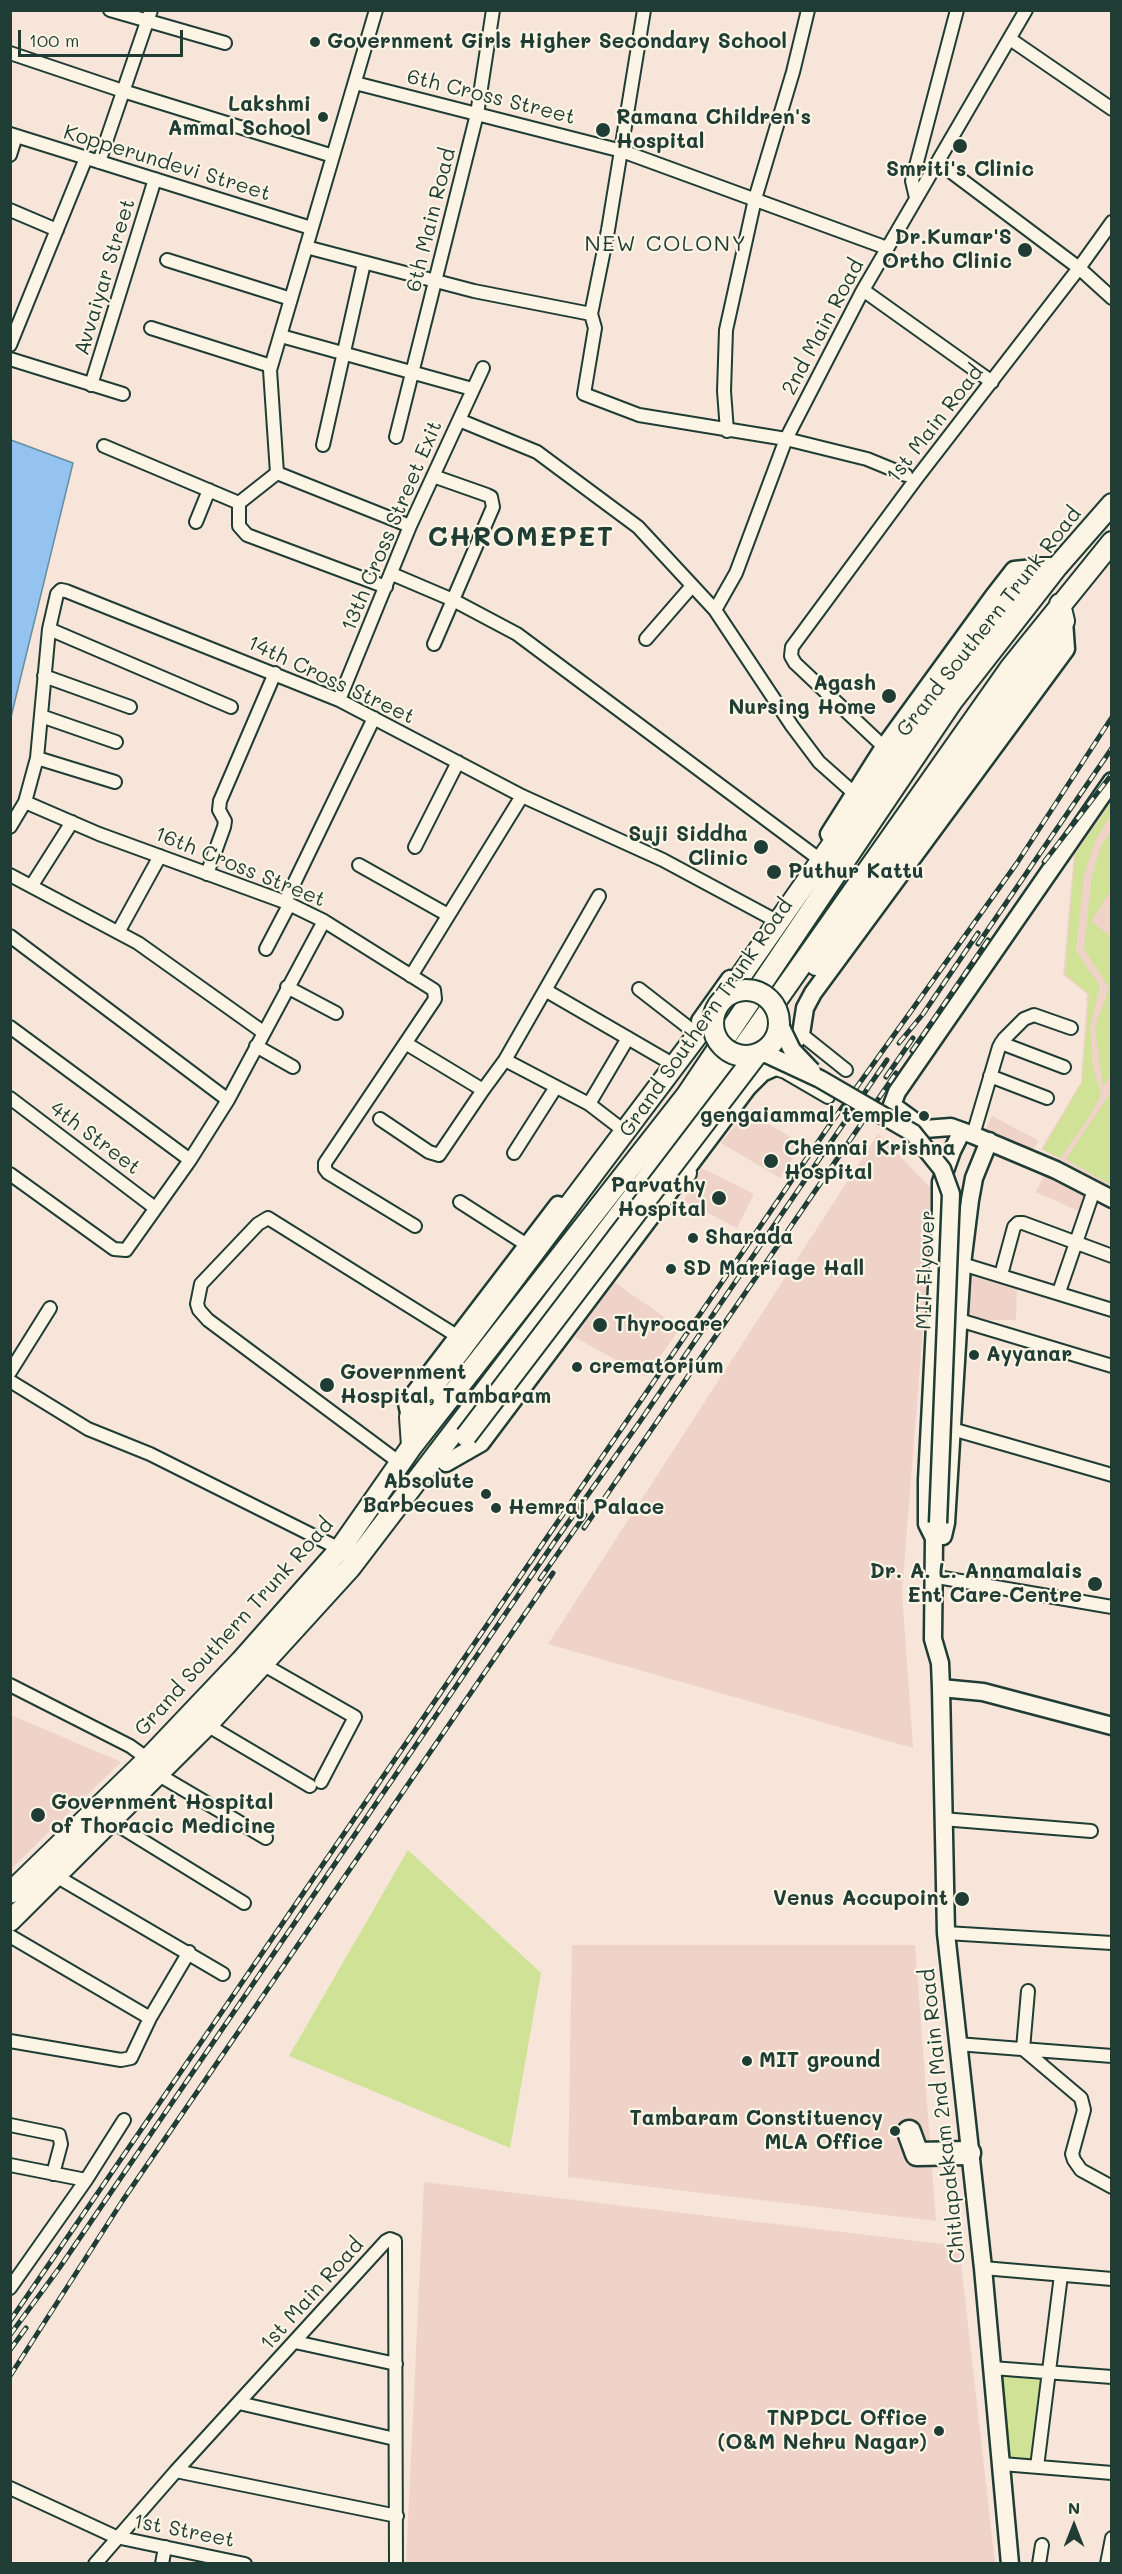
<!DOCTYPE html>
<html>
<head>
<meta charset="utf-8">
<style>
	body { margin:0 }
	#map { position:relative; width:1122px; height:2574px; overflow:hidden; background:#f6e5d8; font-family:Mali,sans-serif }
	canvas { display:block }
	.frame { position:absolute; inset:0; border:12px solid #1f3d34; pointer-events:none }
	.north { position:absolute; left:1044px; top:2496px; width:60px; height:60px; -webkit-text-stroke:4px #fcf5e5; paint-order:stroke; rotate:0deg; font-size:16px; font-weight:700; line-height:24px; text-align:center; color:#1f3d34 }
	.north::after { content:''; display:block; margin:auto; width:21px; height:27px; background:#1f3d34; clip-path:polygon(50% 0,100% 100%,50% 72%,0 100%) }
	.scale { position:absolute; left:18px; top:30px; width:165px; height:27px; box-sizing:border-box; border:3px solid #1f3d34; border-top:0; padding-left:8px; font-size:18px; line-height:21px; white-space:nowrap; color:#1f3d34; -webkit-text-stroke:4px #fcf5e5; paint-order:stroke }
</style>
</head>
<body>
<div id="map">
<canvas width="1122" height="2574"></canvas>
<div class="frame"></div>
<div class="north">N</div>
<div class="scale">100 m</div>
</div>
<script>
const g = document.querySelector('canvas').getContext('2d');
g.lineJoin = 'round';
function fillPath(path, color) {
  g.fillStyle = color;
  g.fill(path, 'evenodd');
}
function shape(rows) {
  const path = new Path2D();
  for (const r of rows) {
    if (r.length === 3) {
      path.moveTo(r[0] + r[2], r[1]);
      path.arc(r[0], r[1], r[2], 0, 2 * Math.PI);
      continue;
    }
    path.moveTo(r[0], r[1]);
    for (let i = 2; i < r.length; i += 2) path.lineTo(r[i], r[i + 1]);
  }
  return path;
}
function strokePath(path, color, width, dash) {
  g.strokeStyle = color;
  g.lineWidth = width;
  g.lineCap = dash ? 'butt' : 'round';
  g.setLineDash(dash || []);
  g.stroke(path);
}
function write(font, color, halo, rows, align = 'center') {
  g.font = font + ' Mali,sans-serif';
  g.lineWidth = 4.5;
  g.setLineDash([]);
  g.textBaseline = 'middle';
  g.strokeStyle = halo;
  g.fillStyle = color;
  for (const [text, x, y, turn = 0] of rows) {
    g.save();
    g.translate(x, y);
    g.rotate((+turn || 0) * Math.PI / 180);
    g.textAlign = isNaN(turn) ? turn : align;
    if (halo) g.strokeText(text, 0, 0);
    g.fillText(text, 0, 0);
    g.restore();
  }
}
fillPath(shape([
	[1111,800,1111,1189,1041,1149,1081,1082,1087,994,1063,975,1074,854],
	[747,1111,802,1144,780,1178,721,1143],
	[992,1116,1039,1141,1031,1152,985,1132],
	[878,1134,931,1188,931,1228,902,1592,913,1748,548,1644],
	[701,1168,754,1194,737,1228,684,1201],
	[1044,1175,1095,1197,1085,1214,1036,1192],
	[967,1275,1017,1288,1016,1320,965,1320],
	[614,1282,680,1328,646,1377,575,1337],
	[11,1715,121,1762,11,1869],
	[572,1945,915,1945,936,2221,568,2177],
	[424,2182,959,2246,995,2563,406,2563]
]), '#efd2c8');
fillPath(shape([
	[1111,802,1111,815,1095,841,1084,875,1076,951,1100,986,1090,1027,1093,1067,1101,1095,1088,1119,1060,1158,1043,1149,1082,1082,1089,994,1065,974,1075,855],
	[1111,831,1111,890,1091,921,1111,937,1111,1075,1103,1087,1095,1027,1109,988,1084,949,1092,875,1102,844],
	[1111,1092,1111,1185,1066,1159],
	[408,1850,541,1973,510,2148,289,2056],
	[1000,2376,1044,2377,1033,2459,1005,2458]
]), '#d0e296');
const water = shape([
	[11,440,73,463,11,717,10,440,11,440]
]);
fillPath(water, '#94c3ef');
strokePath(water, '#658da4', 1.5);
const street = shape([
	[110,10,225,43],
	[1010,39,1112,109],
	[10,53,123,91,333,156],
	[355,83,622,151,887,248],
	[10,134,311,228],
	[10,155,16,136],
	[99,162,151,10],
	[938,162,1079,268,1112,298],
	[916,198,912,181,957,10],
	[10,210,57,230],
	[306,247,474,291,591,314,608,230,644,10],
	[167,260,291,299],
	[863,290,992,382],
	[591,314,595,328,584,394,639,415,786,439,867,459,906,475],
	[151,328,271,366],
	[281,336,472,389],
	[10,345,86,158],
	[10,359,123,394],
	[91,385,155,179],
	[459,420,537,452,638,527,715,610,792,726,819,762,855,794],
	[727,431,724,391,726,330,755,199,793,72,808,10],
	[396,437,477,114,493,10],
	[323,445,364,263],
	[104,446,239,503,277,473,270,370,376,10],
	[277,473,410,526],
	[433,476,487,495,491,497,493,507,434,644],
	[239,503,239,526,247,535,386,587],
	[196,522,209,490],
	[392,574,453,600,517,634,815,856],
	[715,610,736,573,786,439,863,290,1026,10],
	[49,629,231,707],
	[646,639,692,586],
	[44,676,130,707],
	[339,700,410,526,483,368],
	[41,716,116,742],
	[884,747,795,663,791,656,792,647,916,479,1079,268,1112,222],
	[37,758,115,782],
	[25,802,99,834,285,902,324,921,434,990,435,999,325,1163,325,1169,328,1173,415,1226],
	[10,827,25,802,37,758,49,629,57,594,61,590,66,591,339,700,522,796,663,860,771,918],
	[415,847,458,762],
	[359,865,448,915],
	[207,874,224,827,225,821,219,810,220,801,275,673],
	[10,875,138,943,263,1032],
	[32,885,72,822],
	[285,902,374,718],
	[121,927,160,856],
	[10,936,228,1100],
	[266,949,289,905],
	[411,976,522,796],
	[287,987,336,1013],
	[639,989,693,1031],
	[545,990,669,1062],
	[10,1027,190,1160],
	[801,1034,846,1070],
	[1001,1043,1064,1067],
	[407,1044,483,1090,505,1060,599,896],
	[256,1046,293,1067],
	[505,1060,589,1104,619,1127],
	[773,1068,785,1072,828,1097],
	[990,1076,1047,1098],
	[10,1098,155,1208],
	[589,1104,628,1038],
	[380,1119,429,1152,439,1155,483,1090],
	[973,1135,999,1047,1004,1039,1024,1019,1034,1015,1071,1028],
	[514,1153,556,1087],
	[10,1174,114,1249,126,1250,190,1160,228,1100,324,921],
	[460,1202,527,1245],
	[962,1264,1112,1310],
	[1001,1275,1014,1227,1018,1223,1023,1223,1112,1256],
	[1059,1292,1094,1190],
	[959,1320,1112,1366],
	[10,1372,50,1308],
	[10,1381,88,1429,150,1454,340,1549],
	[952,1429,1112,1475],
	[400,1463,208,1320,199,1310,197,1304,201,1284,258,1224,268,1218,457,1336],
	[943,1578,1112,1607],
	[264,1665,355,1717,321,1782],
	[10,1685,130,1746,148,1759],
	[207,1725,310,1786],
	[159,1775,266,1838],
	[942,1819,1091,1831],
	[111,1821,244,1903],
	[56,1876,223,1974],
	[946,1933,1112,1943],
	[10,1936,150,2018],
	[1028,1991,1023,2049,1081,2098,1084,2110,1072,2154,1074,2160,1081,2170,1112,2187],
	[10,2041,121,2060,131,2058,150,2018,189,1952],
	[957,2044,1112,2056],
	[10,2125,59,2135,61,2144,53,2174],
	[10,2165,86,2180],
	[983,2268,1112,2279],
	[10,2288,86,2180,124,2120],
	[295,2342,396,2364],
	[992,2368,1112,2377],
	[239,2403,395,2439],
	[1002,2464,1112,2473],
	[1037,2467,1061,2275],
	[176,2471,397,2516],
	[10,2488,116,2537,245,2564],
	[95,2564,176,2471,386,2241,390,2239,395,2241,395,2245,396,2564],
	[162,2564,165,2547],
	[1039,2564,1042,2545],
	[1107,2564,1112,2538]
]);
const secondary = shape([
	[1112,781,897,1092,892,1105,925,1129,951,1127,973,1135,1056,1170,1112,1199],
	[829,834,884,747,993,597,1014,570,1034,568],
	[700,1021,730,979],
	[410,1417,407,1403,558,1205],
	[446,1463,481,1443,748,1087,762,1073,773,1068,801,1034,805,1008,813,993,1066,649,1064,621],
	[938,1523,934,1538,933,1639,940,1663,941,1688,946,1933,983,2268,1010,2564],
	[943,1536,946,1523,962,1264,970,1200,974,1178,989,1141],
	[934,1538,927,1524,927,1480,941,1210,941,1182,952,1151,962,1131],
	[941,1688,983,1692,1112,1726]
]);
const primary = shape([
	[816,965,1048,645,1064,621,1060,604],
	[728,994,927,709,1005,606,1034,568,1056,568],
	[664,1157,686,1173],
	[412,1446,410,1417,714,1013],
	[10,1893,148,1759,241,1661,340,1549,412,1446,686,1096,953,700,1056,568,1112,504],
	[10,1921,207,1725,350,1568,700,1109,1011,667,1112,542]
]);
const highway = shape([
	[909,2132,917,2154,969,2153]
]);
strokePath(street, '#1f3d34', 16);
strokePath(secondary, '#1f3d34', 21);
strokePath(primary, '#1f3d34', 24);
strokePath(highway, '#1f3d34', 27);
strokePath(street, '#fcf5e5', 12);
strokePath(secondary, '#fcf5e5', 16);
strokePath(primary, '#fcf5e5', 20);
strokePath(highway, '#fcf5e5', 22);
const rail = shape([
	[1044,862,1112,774],
	[978,944,1112,748],
	[899,1043,923,1014,978,933],
	[912,1051,988,940],
	[886,1077,913,1038],
	[584,1528,896,1073],
	[540,1579,585,1515],
	[10,2321,831,1123,1017,863,1112,717],
	[10,2335,60,2267,555,1541,641,1420,887,1060],
	[10,2350,26,2328],
	[10,2376,123,2200,553,1573]
]);
strokePath(rail, '#1f3d34', 5);
strokePath(rail, '#fcf5e5', 3, [9]);
const secondaryBridge = shape([
	[779,1023,792,1050,812,1071],
	[762,1052,820,1079,913,1133,942,1169,951,1194,938,1523]
]);
const primaryBridge = shape([
	[746,1023,33],
	[466,1436,757,1054]
]);
strokePath(secondaryBridge, '#1f3d34', 21, []);
strokePath(primaryBridge, '#1f3d34', 24, []);
strokePath(secondaryBridge, '#fcf5e5', 16);
strokePath(primaryBridge, '#fcf5e5', 20);
for (const [x, y, r, color] of [
	[315,42,6,"#1f3d34"],
	[323,117,6,"#1f3d34"],
	[603,130,8,"#1f3d34"],
	[960,146,8,"#1f3d34"],
	[1025,250,8,"#1f3d34"],
	[889,696,8,"#1f3d34"],
	[761,847,8,"#1f3d34"],
	[774,872,8,"#1f3d34"],
	[924,1116,6,"#1f3d34"],
	[771,1161,8,"#1f3d34"],
	[719,1198,8,"#1f3d34"],
	[693,1238,6,"#1f3d34"],
	[671,1269,6,"#1f3d34"],
	[600,1325,8,"#1f3d34"],
	[974,1355,6,"#1f3d34"],
	[577,1367,6,"#1f3d34"],
	[327,1385,8,"#1f3d34"],
	[486,1494,6,"#1f3d34"],
	[496,1508,6,"#1f3d34"],
	[1095,1584,8,"#1f3d34"],
	[38,1815,8,"#1f3d34"],
	[962,1899,8,"#1f3d34"],
	[747,2061,6,"#1f3d34"],
	[895,2131,6,"#1f3d34"],
	[939,2431,6,"#1f3d34"]
]) {
  const dot = new Path2D();
  dot.arc(x, y, r, 0, 2 * Math.PI);
  g.fillStyle = color;
  g.fill(dot);
  strokePath(dot, '#fcf5e5', 2);
}
write('bold 21px', '#1f3d34', '#fcf5e5', [
	["Government Girls Higher Secondary School",327,42],
	["Lakshmi",311,105,"right"],
	["Ammal School",311,129,"right"],
	["Ramana Children's",616,118],
	["Hospital",616,142],
	["Smriti's Clinic",960,170,"center"],
	["Dr.Kumar'S",1012,238,"right"],
	["Ortho Clinic",1012,262,"right"],
	["Agash",876,684,"right"],
	["Nursing Home",876,708,"right"],
	["Suji Siddha",748,835,"right"],
	["Clinic",748,859,"right"],
	["Puthur Kattu",788,872],
	["gengaiammal temple",912,1116,"right"],
	["Chennai Krishna",784,1149],
	["Hospital",784,1173],
	["Parvathy",706,1186,"right"],
	["Hospital",706,1210,"right"],
	["Sharada",705,1238],
	["SD Marriage Hall",683,1269],
	["Thyrocare",614,1325],
	["Ayyanar",986,1355],
	["crematorium",589,1367],
	["Government",340,1373],
	["Hospital, Tambaram",340,1397],
	["Absolute",474,1482,"right"],
	["Barbecues",474,1506,"right"],
	["Hemraj Palace",508,1508],
	["Dr. A. L. Annamalais",1082,1572,"right"],
	["Ent Care Centre",1082,1596,"right"],
	["Government Hospital",51,1803],
	["of Thoracic Medicine",51,1827],
	["Venus Accupoint",948,1899,"right"],
	["MIT ground",759,2061],
	["Tambaram Constituency",883,2119,"right"],
	["MLA Office",883,2143,"right"],
	["TNPDCL Office",927,2419,"right"],
	["(O&M Nehru Nagar)",927,2443,"right"]
], 'left');
write('21px', '#1f3d34', '#fcf5e5', [
	["6th Cross Street",491,97,14],
	["Kopperundevi Street",167,163,17],
	["6th Main Road",431,220,-76],
	["Avvaiyar Street",105,277,-73],
	["2nd Main Road",823,327,-62],
	["1st Main Road",935,424,-52],
	["13th Cross Street Exit",392,526,-67],
	["Grand Southern Trunk Road",989,622,-52],
	["14th Cross Street",331,680,25],
	["16th Cross Street",240,867,22],
	["Grand Southern Trunk Road",706,1018,-55],
	["4th Street",95,1138,37],
	["MIT Flyover",926,1270,-88],
	["Grand Southern Trunk Road",234,1627,-48],
	["Chitlapakkam 2nd Main Road",943,2116,-96],
	["1st Main Road",312,2294,-48],
	["1st Street",184,2531,11]
]);
g.letterSpacing = '1.5px';
write('22px', '#1f3d34', '#fcf5e5', [
	["NEW COLONY",666,244]
]);
g.letterSpacing = '0px';
g.letterSpacing = '1.5px';
write('bold 27px', '#1f3d34', '#fcf5e5', [
	["CHROMEPET",521,538]
]);
g.letterSpacing = '0px';
</script>
</body>
</html>
